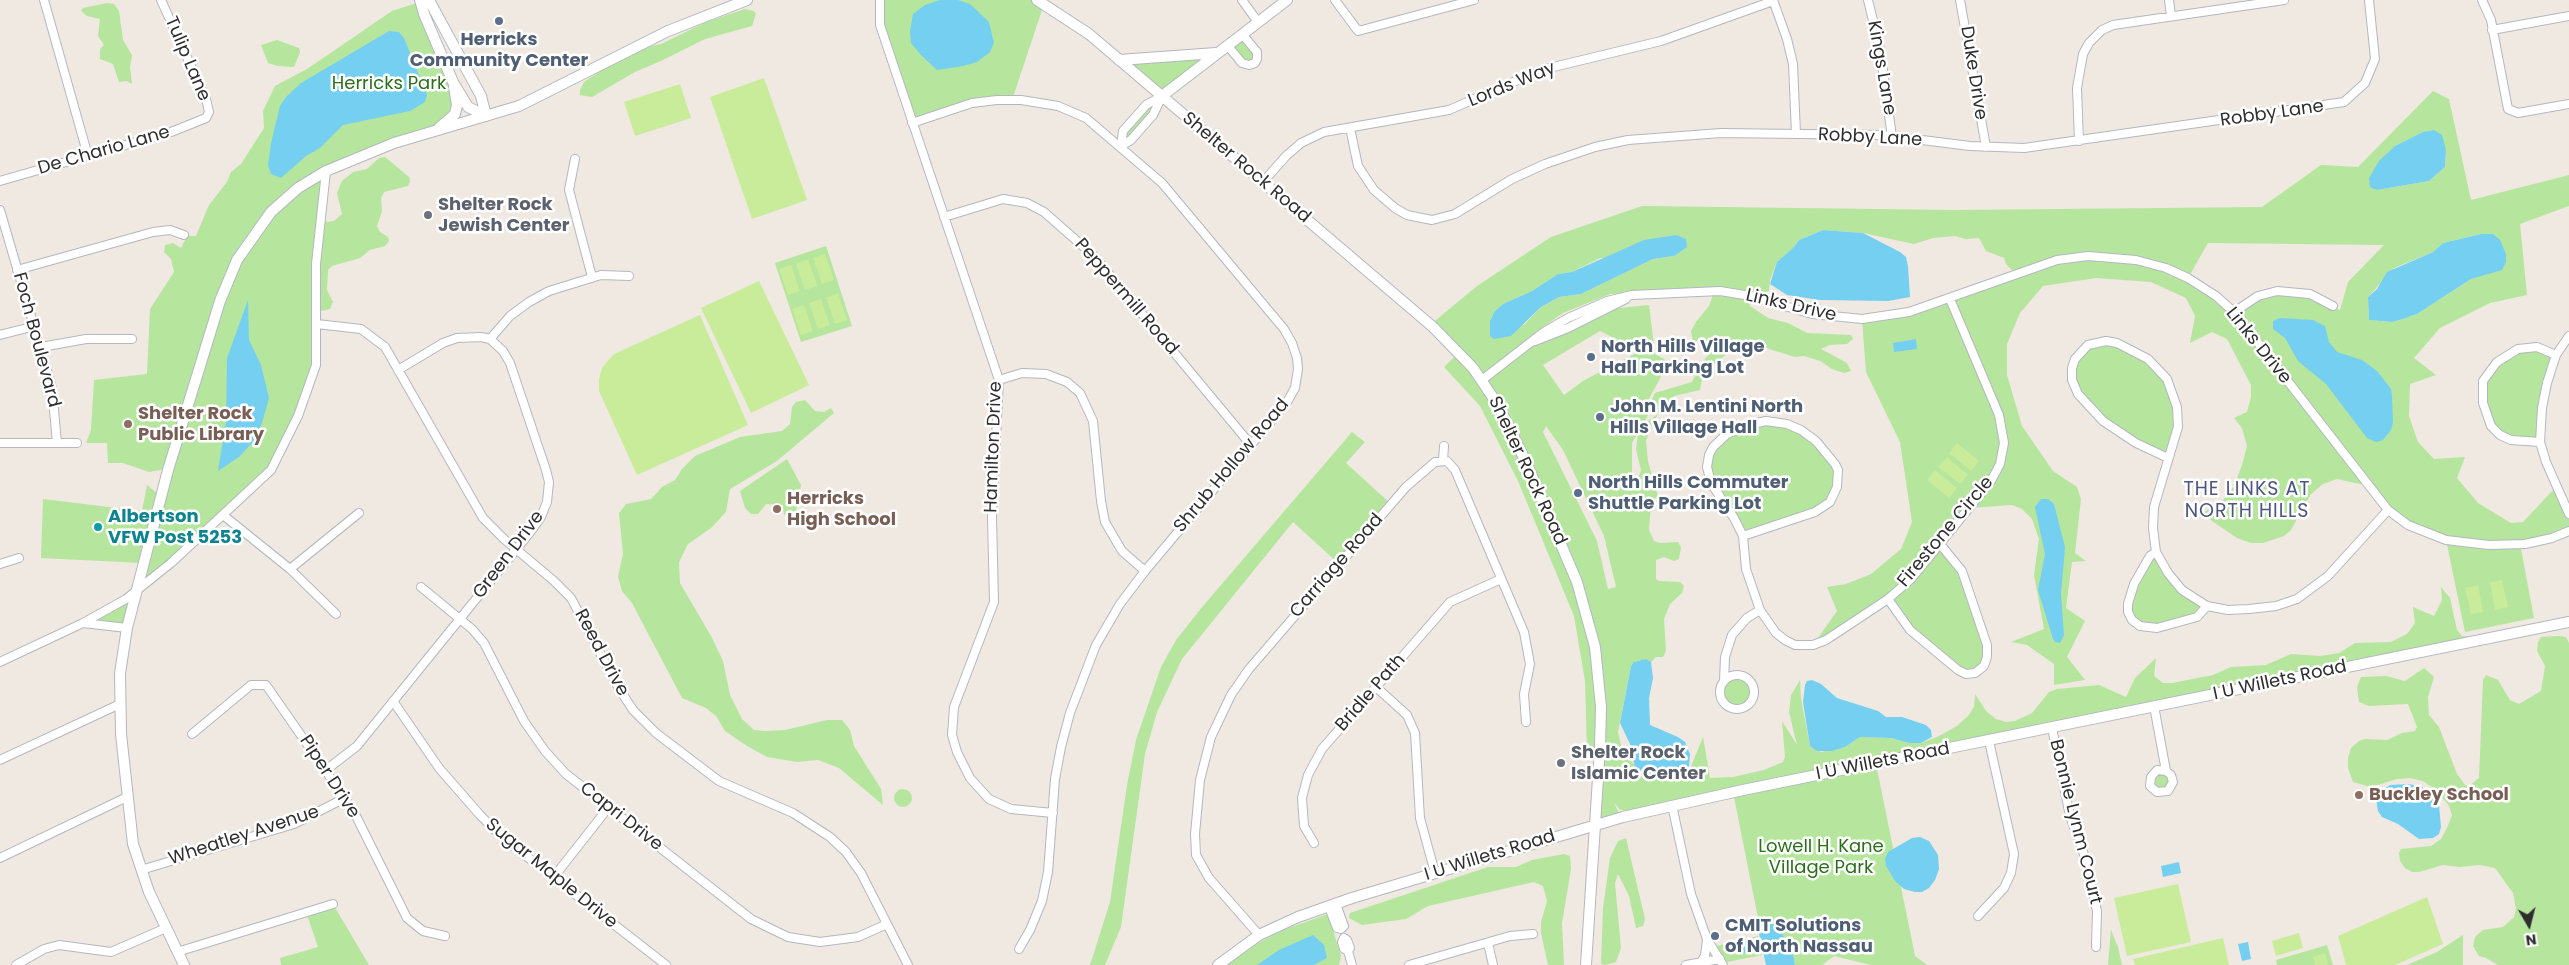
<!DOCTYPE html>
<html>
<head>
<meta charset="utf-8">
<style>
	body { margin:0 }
	#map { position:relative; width:2569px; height:965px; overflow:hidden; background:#efe9e1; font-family:Poppins,sans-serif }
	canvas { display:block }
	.north { position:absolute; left:2504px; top:900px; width:50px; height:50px; -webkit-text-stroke:4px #fff; paint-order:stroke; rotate:172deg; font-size:14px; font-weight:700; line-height:20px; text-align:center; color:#2e2e2e }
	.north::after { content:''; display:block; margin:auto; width:18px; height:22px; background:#2e2e2e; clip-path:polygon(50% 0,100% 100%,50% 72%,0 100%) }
</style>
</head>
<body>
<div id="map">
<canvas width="2569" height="965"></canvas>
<div class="north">N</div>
</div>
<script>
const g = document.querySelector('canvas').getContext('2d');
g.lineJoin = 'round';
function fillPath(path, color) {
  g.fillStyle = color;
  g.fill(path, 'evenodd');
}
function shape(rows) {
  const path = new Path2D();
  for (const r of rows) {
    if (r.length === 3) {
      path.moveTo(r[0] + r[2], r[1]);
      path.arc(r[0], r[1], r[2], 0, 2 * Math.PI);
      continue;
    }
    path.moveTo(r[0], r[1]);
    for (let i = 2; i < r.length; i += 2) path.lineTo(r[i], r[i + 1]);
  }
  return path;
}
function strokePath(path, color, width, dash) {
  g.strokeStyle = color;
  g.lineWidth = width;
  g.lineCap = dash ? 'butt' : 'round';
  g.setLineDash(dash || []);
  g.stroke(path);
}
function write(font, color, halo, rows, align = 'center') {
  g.font = font + ' Poppins,sans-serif';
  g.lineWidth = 5;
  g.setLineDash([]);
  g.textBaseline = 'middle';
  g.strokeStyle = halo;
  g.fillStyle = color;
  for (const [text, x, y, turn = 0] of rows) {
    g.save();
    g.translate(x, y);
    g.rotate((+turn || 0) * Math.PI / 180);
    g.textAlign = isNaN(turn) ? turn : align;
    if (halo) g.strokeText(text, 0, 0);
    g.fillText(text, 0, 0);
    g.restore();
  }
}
fillPath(shape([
	[880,0,1037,0,1044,4,1012,100,997,100,912,123,878,21],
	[420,2,457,105,437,130,326,171,322,218,327,222,334,221,342,214,337,193,342,181,353,172,367,169,379,158,385,157,409,177,410,181,408,186,384,192,381,198,382,211,377,226,380,232,388,237,389,241,385,246,370,250,360,258,332,266,328,270,327,290,333,302,330,309,322,311,317,306,314,375,271,470,137,590,143,563,41,558,43,499,142,511,147,485,159,495,166,469,149,472,123,463,108,463,107,443,86,443,91,430,94,380,147,374,150,309,174,272,171,259,164,252,165,245,173,243,181,248,187,236,196,236,209,205,227,182,231,172,241,164,264,128,263,111,275,86,307,69,392,11],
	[107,3,114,4,119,11,123,40,132,55,130,67,132,84,127,81,119,82,113,64,100,59,100,49,104,45,98,36,100,19,87,16,81,11,83,8],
	[745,9,754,11,756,14,752,26,705,39,661,61,635,72,592,97,580,95,580,90,584,82,611,64,643,48,661,44,706,22],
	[1242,34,1258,56,1249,65,1227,45],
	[277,40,299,48,300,52,294,67,278,66,268,63,261,45],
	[1217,53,1162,96,1153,115,1121,146,1123,131,1146,105,1162,96,1119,60],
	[2433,91,2449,99,2471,200,2569,175,2569,206,2520,224,2527,295,2490,303,2440,328,2414,358,2436,375,2410,384,2409,416,2418,442,2434,459,2465,457,2457,478,2478,503,2511,523,2523,522,2556,487,2569,514,2569,531,2520,544,2534,618,2465,632,2446,540,2408,525,2369,486,2337,479,2323,484,2311,494,2291,530,2284,536,2263,543,2251,543,2237,538,2209,519,2204,513,2210,507,2221,503,2234,486,2242,465,2247,446,2242,428,2234,418,2247,412,2251,397,2251,385,2227,339,2212,332,2190,343,2195,316,2186,298,2151,282,2096,278,2043,286,2020,313,2007,344,2007,375,2022,426,2053,471,2077,487,2081,499,2075,553,2086,561,2072,562,2066,608,2085,621,2067,657,2085,680,2054,685,2054,664,2027,645,2011,642,2044,629,2034,575,2039,539,2032,519,2022,509,2012,505,1970,508,1941,544,1956,562,1987,645,1984,666,1966,674,1918,639,1888,599,1813,645,1837,611,1827,587,1846,584,1871,574,1901,549,1912,522,1900,442,1866,372,1862,319,1883,317,2015,273,2006,264,2004,258,1986,251,1979,238,1966,239,1955,236,1933,238,1914,244,1863,233,1823,230,1799,240,1794,247,1777,262,1770,280,1769,291,1749,298,1750,306,1768,318,1788,323,1807,333,1851,335,1853,339,1847,344,1830,345,1821,349,1847,363,1851,371,1844,373,1832,369,1820,361,1804,356,1795,357,1766,348,1751,346,1733,349,1703,373,1700,390,1674,396,1658,414,1651,427,1646,441,1648,461,1658,496,1651,502,1649,530,1654,541,1660,543,1678,542,1681,547,1679,559,1674,561,1664,557,1656,560,1656,579,1659,581,1680,582,1684,586,1682,593,1670,604,1664,619,1666,651,1663,657,1656,657,1651,662,1646,659,1634,662,1631,666,1618,732,1622,750,1640,772,1647,776,1688,774,1703,737,1710,778,1733,777,1764,770,1783,762,1785,757,1782,721,1797,745,1789,712,1791,695,1800,680,1801,698,1810,746,1821,752,1845,747,1860,737,1891,738,1909,743,1921,743,1937,737,1957,726,1968,716,1974,707,1975,694,1986,711,1996,719,2006,722,2015,721,2032,713,2049,692,2057,689,2099,685,2126,697,2135,678,2156,658,2154,676,2163,683,2172,683,2213,675,2231,667,2266,665,2291,654,2320,656,2339,653,2355,643,2391,642,2407,634,2415,623,2413,607,2434,616,2442,600,2441,587,2450,598,2457,630,2462,636,2471,637,1644,809,1625,811,1619,809,1614,802,1620,816,1595,825,1600,747,1587,748,1585,681,1574,616,1518,481,1480,406,1444,367,1458,353,1430,325,1477,286,1551,237,1642,206,1956,210,2262,207,2321,165,2358,167],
	[2423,132,2446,150,2445,167,2429,181,2377,190,2395,146],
	[2481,234,2503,249,2506,254,2494,272,2471,279,2417,314,2403,319,2392,322,2369,320,2368,297,2394,268,2433,252,2443,243],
	[2208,243,2384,245,2348,282,2340,310,2310,294,2277,291,2234,312,2188,278],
	[1674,256,1653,259,1581,294,1559,297,1541,307,1524,325,1490,321,1494,312,1503,304,1532,291,1558,274,1572,272,1600,258],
	[1713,287,1723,288,1736,297,1713,295,1709,306,1696,322,1691,331,1693,341,1703,341,1709,347,1709,354,1700,365,1692,382,1655,393,1651,401,1652,409,1658,414,1645,423,1638,434,1636,449,1641,470,1638,479,1632,486,1632,443,1651,410,1645,406,1669,362,1655,354,1649,305,1610,309,1607,301,1529,342,1537,331,1563,313,1610,294],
	[1600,331,1640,351,1583,381,1564,395,1543,365],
	[1546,426,1563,450,1604,536,1616,587,1608,589,1597,541,1543,432],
	[826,246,852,326,801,342,775,263],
	[2117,343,2160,370,2178,415,2168,458,2103,421,2074,386,2075,359,2088,345],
	[2526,346,2556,355,2547,383,2540,442,2511,440,2491,426,2482,392,2489,371],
	[805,400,815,411,824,412,831,408,834,413,777,461,730,489,726,512,711,528,688,544,679,562,680,583,711,636,723,661,730,695,742,719,754,730,765,731,785,730,827,720,842,720,850,730,854,746,881,789,883,805,839,768,818,760,797,762,767,757,747,746,725,731,716,716,706,708,682,698,632,603,622,591,618,577,623,554,619,513,626,504,651,499,662,487,675,480,682,469,695,456,740,437,782,431,790,424,792,407,796,402],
	[1766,421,1801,430,1835,464,1835,493,1815,512,1743,536,1714,489,1709,455,1718,440],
	[1352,432,1365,442,1346,463,1391,504,1339,564,1293,522,1182,659,1157,712,1145,754,1121,927,1105,965,1090,965,1110,902,1127,785,1136,740,1161,667,1176,640,1203,606],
	[787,459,801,485,796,512,784,515,783,505,766,504,758,514,751,514,745,508,740,491],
	[2156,552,2168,573,2207,606,2185,621,2140,626,2128,612,2134,584],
	[136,592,126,627,85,622],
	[2558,636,2566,637,2569,643,2569,965,2498,965,2486,958,2479,956,2473,946,2475,937,2483,930,2503,927,2514,917,2516,909,2513,893,2495,868,2480,865,2459,867,2443,865,2419,872,2412,872,2405,868,2400,861,2399,853,2401,849,2431,846,2441,839,2447,828,2452,815,2449,806,2437,791,2423,781,2410,778,2397,779,2371,787,2353,782,2348,768,2348,758,2351,748,2359,741,2365,739,2387,740,2402,733,2415,731,2417,727,2408,704,2369,706,2359,702,2357,687,2361,677,2386,676,2405,681,2424,668,2434,677,2428,697,2429,715,2439,727,2457,774,2465,785,2469,786,2479,778,2483,680,2486,675,2498,680,2510,700,2519,704,2541,691,2545,666,2537,651,2538,642,2541,637],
	[1737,692,17],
	[1876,764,1915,956,1927,965,1871,965,1834,956,1822,965,1795,965,1793,954,1766,925,1762,926,1759,923,1733,792],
	[2164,770,2173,784,2159,793,2150,779],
	[903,798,9],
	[1626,838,1645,919,1643,926,1636,928,1629,896,1618,874,1615,883,1621,948,1616,962,1605,965,1601,964,1603,908,1610,858,1618,841],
	[1564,854,1570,856,1571,869,1562,923,1564,965,1548,965,1541,933,1541,922,1547,901,1543,886,1534,882,1428,906,1406,919,1362,925,1349,918,1350,913,1488,867,1516,867,1532,860],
	[333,904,369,965,281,965,280,958,318,947,306,912],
	[1328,914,1341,956,1339,965,1314,965,1327,958,1279,951,1257,965,1227,965,1256,944,1283,930],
	[2111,930,2118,947,2122,965,2108,965],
	[2463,935,2463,965,2407,965,2437,952],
	[1758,936,1762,955,1722,963,1712,947],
	[2327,945,2333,965,2277,965,2276,960]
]), '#b6e59e');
fillPath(shape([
	[764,78,807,200,752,219,710,97],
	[680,84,691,118,635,136,624,102],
	[825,254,834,280,822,284,813,258],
	[808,259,817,286,805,290,796,264],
	[791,265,800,291,788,295,779,269],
	[759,281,809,385,751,413,701,308],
	[838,293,847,320,835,324,826,298],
	[821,299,830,325,818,329,809,303],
	[804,305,813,331,801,335,792,309],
	[700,315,748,425,637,475,599,391,599,379,602,368,614,354],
	[1957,443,1979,461,1971,471,1949,453],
	[1947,457,1968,475,1960,484,1938,467],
	[1935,470,1957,488,1949,498,1927,480],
	[2502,580,2508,607,2495,610,2490,583],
	[2478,585,2483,612,2471,614,2465,588],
	[2178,884,2191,942,2127,956,2114,898],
	[2427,897,2443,944,2395,965,2346,965,2338,936],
	[2299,933,2303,948,2276,956,2272,941],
	[2223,938,2229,965,2135,965,2133,959],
	[2325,953,2328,965,2315,965,2313,957]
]), '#c9ec9a');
fillPath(shape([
	[940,0,958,0,970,4,989,22,994,43,990,52,977,62,963,66,937,70,921,55,911,43,910,31,913,14,925,5],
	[389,31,399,32,404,38,427,95,425,102,410,111,343,125,320,148,306,156,281,178,271,174,268,165,271,143,280,106,286,97,301,83],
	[2434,130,2442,135,2446,150,2445,167,2429,181,2377,190,2370,187,2369,178,2379,161,2395,146,2423,132],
	[1823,230,1863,233,1900,252,1906,257,1908,266,1910,297,1888,301,1820,300,1787,295,1770,284,1777,262,1794,247,1799,240],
	[2481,234,2493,234,2500,240,2506,254,2506,262,2502,270,2471,279,2417,314,2403,319,2392,322,2369,320,2368,297,2377,289,2387,272,2433,252,2443,243],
	[1676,235,1686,239,1687,247,1674,256,1653,259,1581,294,1559,297,1541,307,1511,336,1494,339,1490,336,1490,321,1494,312,1503,304,1532,291,1558,274,1572,272,1644,240],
	[248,300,249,340,261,365,269,398,262,423,253,442,239,457,218,471,226,421,227,358],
	[2280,318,2313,320,2325,326,2329,342,2337,352,2362,360,2377,371,2391,389,2392,395,2393,422,2391,430,2383,440,2376,442,2367,438,2326,384,2298,361,2285,338,2273,329,2273,321],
	[1916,339,1917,349,1894,352,1893,343],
	[2041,499,2048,499,2054,504,2065,547,2061,594,2064,635,2060,643,2055,642,2053,639,2038,590,2045,554,2035,507],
	[1646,659,1651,662,1653,678,1649,698,1650,725,1678,737,1685,742,1690,754,1689,766,1685,770,1647,776,1639,772,1635,768,1630,744,1620,723,1631,666,1634,662],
	[1812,680,1821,684,1837,698,1878,711,1886,717,1902,717,1926,725,1931,730,1932,737,1921,743,1909,743,1891,738,1860,737,1845,747,1832,751,1817,751,1810,746,1803,702,1805,685,1807,681],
	[2409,784,2422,787,2432,793,2439,805,2441,827,2439,834,2433,838,2419,839,2398,824,2382,817,2378,811,2376,799,2384,789,2390,785],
	[1920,837,1929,841,1938,855,1939,869,1935,880,1929,888,1922,892,1915,892,1904,889,1895,881,1886,866,1885,859,1888,852,1912,838],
	[2179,862,2181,873,2163,877,2161,866],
	[1770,924,1777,924,1793,954,1795,965,1766,965,1759,934,1762,926],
	[1313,935,1324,945,1327,958,1314,965,1257,965,1279,950],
	[2248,942,2251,959,2242,961,2238,944],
	[1753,945,1754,951,1740,954,1739,947]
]), '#75cff0');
const street = shape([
	[44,0,88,156],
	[880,0,880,25,999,380,992,517,994,602,954,707,952,735,957,752,970,778,989,799,1011,809,1053,813],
	[1242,0,1258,22],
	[1335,0,1358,31,1474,0],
	[1773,0,1787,39,1793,64,1796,134],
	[1868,0,1880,49,1892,137],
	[1960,0,1986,147],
	[2169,0,2171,16],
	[2482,0,2491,20,2508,109,2518,113,2569,104],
	[2492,30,2569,16],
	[1227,45,1242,63,1249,65,1255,63,1257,59,1257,52,1242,34],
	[1162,96,1153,115,1131,140,1121,146,1123,131,1146,105,1162,96],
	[912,123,972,103,997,100,1021,100,1058,106,1086,118,1162,183,1284,329,1292,343,1297,358,1298,369,1295,388,1287,402,1145,571,1120,604,1096,645,1070,713,1061,747,1055,779,1048,872,1042,901,1030,930,1019,949],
	[1350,128,1358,166,1374,190,1395,208,1407,215,1432,220,1455,214,1512,179,1545,164,1595,147,1628,140,1721,133,1882,135,1970,146,2024,148,2344,102,2365,83,2375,59,2369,0],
	[2079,141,2077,88,2083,54,2089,43,2102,30,2113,25,2284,0],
	[575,159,569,190,592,277],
	[0,181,171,132,206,118,209,112,206,99,161,0],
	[1263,182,1286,156,1301,143,1324,132,1449,110,1541,70,1661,41,1773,1],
	[0,210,52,388,57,443],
	[944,217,1003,199,1027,203,1044,212,1094,256,1251,445],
	[17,270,153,232,170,230,184,235],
	[2234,312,2258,296,2277,291,2310,294,2333,306],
	[317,324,361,329,385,347,483,518,504,539,554,581,571,598,618,687,633,710,656,733,719,781,793,813,830,837,846,852,861,873,908,965],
	[0,335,35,326],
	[2569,336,2556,355,2547,383,2542,408,2540,442,2546,462,2569,514],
	[490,339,510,316,529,302,549,291,601,275,629,276],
	[1535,341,1568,328,1626,299],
	[41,347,86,339,132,339],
	[999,380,1022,373,1046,374,1067,382,1080,393,1093,421,1101,501,1105,522,1122,551,1145,571],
	[1482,380,1544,332,1568,318,1607,301,1632,295,1720,291,1751,296,1812,314,1862,319,1909,312,2057,260,2088,256,2136,260,2166,268,2188,278,2216,296,2234,312,2388,510,2408,525,2446,540,2489,545,2525,544,2552,538,2569,531],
	[1766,421,1787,424,1801,430,1816,441,1835,464,1838,470,1837,487,1830,502,1815,512,1743,536,1734,518,1711,483,1707,467,1709,455,1713,447,1727,434,1748,425,1766,421],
	[2540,442,2511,440,2500,435,2491,426,2483,403,2483,381,2497,362,2518,349,2537,347,2556,355],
	[0,443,77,443],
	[2168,458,2136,443,2103,421,2078,394,2072,380,2072,368,2075,359,2088,345,2106,341,2117,343,2148,359,2167,379,2177,407,2178,427,2154,507,2153,528,2156,552,2168,573,2182,590,2207,606,2228,610,2249,609,2276,606,2297,599,2328,576,2388,510],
	[1443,460,1444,446],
	[223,515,290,569,336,614],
	[1743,536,1746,569,1760,610,1776,633,1785,640,1795,645,1813,645,1826,640,1888,599,1911,579,1991,481,2000,464,2004,443,1999,415,1950,299],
	[2156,552,2150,556,2134,584,2128,604,2128,612,2132,620,2140,626,2157,628,2197,617,2207,606],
	[0,564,19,558],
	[290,569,359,513],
	[421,587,472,629,484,643,524,721,545,751,566,774,751,919,788,937,820,942,858,937,887,924],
	[1888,599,1910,630,1958,670,1966,674,1975,673,1984,666,1987,657,1987,645,1962,571,1940,544],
	[83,623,127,628],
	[0,662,83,623,126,599,171,563,271,470,298,416,316,365,316,264,326,171],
	[1737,692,17],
	[1724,681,1725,657,1732,635,1747,618,1760,610],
	[1376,687,1407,715,1415,733,1420,818,1435,873],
	[393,701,439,768,480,815,503,838,666,965],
	[2154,706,2166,771,2171,775,2173,782,2168,791,2157,792,2150,786,2151,777,2157,770,2166,771],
	[2052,728,2070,816,2086,860,2097,911,2096,947],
	[192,734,251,685,266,685,353,810,407,918,423,931,445,936],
	[0,760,120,704],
	[326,770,357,746,531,531,541,517,547,502,549,482,546,470,510,363,503,351,490,339,481,337,457,338,443,343,398,370],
	[1672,805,1691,894,1707,939,1723,965],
	[1314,843,1304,826,1302,798,1308,775,1322,749,1450,602,1501,579],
	[0,858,127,797],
	[141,870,294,824,345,798],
	[553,878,608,808],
	[1329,907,1337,928,1341,929,1344,926,1336,904],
	[1978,916,2004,888,2011,873,2014,854,1989,741],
	[1259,935,1209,878,1196,855,1195,834,1200,780,1211,737,1231,695,1249,669,1406,487,1435,462,1447,461,1455,470,1524,632,1530,664,1524,694,1526,722],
	[1344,938,1347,940,1350,948,1348,951,1344,949,1342,942,1344,938],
	[1488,943,1493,965],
	[1348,951,1352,965],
	[177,952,333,904],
	[1701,962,1705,956,1707,939],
	[16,965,44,949,59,945,111,952,166,928],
	[1409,965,1510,936,1533,934],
	[1686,965,1720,959]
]);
const secondary = shape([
	[420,0,424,14,453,82,468,107,486,116],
	[429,0,481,96,486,116],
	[1037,0,1089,34,1433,327,1473,368,1498,405,1526,462,1577,582,1595,647,1601,707,1600,747,1586,965],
	[1119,60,1216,53],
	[1162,96,1287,0],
	[439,128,455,114,457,105,454,87],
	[184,965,149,892,133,844,121,734,120,673,127,628,168,470,220,301,237,260,271,212,298,188,326,171,394,143,519,106,668,31,747,0],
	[1218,965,1259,935,1298,917,1352,898,1623,817,1743,790,2569,622]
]);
strokePath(street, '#b4b7c1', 10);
strokePath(secondary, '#b4b7c1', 12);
strokePath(street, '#fff', 8);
strokePath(secondary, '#fff', 10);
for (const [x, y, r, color] of [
	[499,21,5,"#5c6f8a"],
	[428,215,5,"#6b7280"],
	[1591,357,5,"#5c6f8a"],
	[1600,417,5,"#5c6f8a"],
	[128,424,5,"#8d6e63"],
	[1578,493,5,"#5c6f8a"],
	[777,509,5,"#8d6e63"],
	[98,527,5,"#0f9aa8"],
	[1561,763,5,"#6b7280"],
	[2359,795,5,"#8d6e63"],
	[1715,936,5,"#5c6f8a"]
]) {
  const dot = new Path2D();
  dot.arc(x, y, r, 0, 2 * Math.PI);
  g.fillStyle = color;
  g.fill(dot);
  strokePath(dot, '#fff', 2);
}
write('bold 18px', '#4e5e75', '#fff', [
	["Herricks",499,40,"center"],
	["Community Center",499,61,"center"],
	["North Hills Village",1601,347],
	["Hall Parking Lot",1601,368],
	["John M. Lentini North",1610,407],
	["Hills Village Hall",1610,428],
	["North Hills Commuter",1588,483],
	["Shuttle Parking Lot",1588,504],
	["CMIT Solutions",1725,926],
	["of North Nassau",1725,947]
], 'left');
write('18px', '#2e2e2e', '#fff', [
	["Tulip Lane",187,59,67],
	["Kings Lane",1881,68,80],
	["Duke Drive",1973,73,81],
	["Lords Way",1512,85,-22],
	["Robby Lane",2272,114,-8],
	["Robby Lane",1870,138,3],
	["De Chario Lane",104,151,-16],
	["Shelter Rock Road",1246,168,40],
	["Peppermill Road",1126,297,49],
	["Links Drive",1791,306,13],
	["Foch Boulevard",36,340,75],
	["Links Drive",2258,346,51],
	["Hamilton Drive",994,447,-88],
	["Shrub Hollow Road",1232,466,-50],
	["Shelter Rock Road",1527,471,65],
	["Firestone Circle",1946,532,-50],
	["Green Drive",509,555,-53],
	["Carriage Road",1337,566,-49],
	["Reed Drive",601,653,62],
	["I U Willets Road",2280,681,-12],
	["Bridle Path",1371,693,-49],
	["I U Willets Road",1883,762,-11],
	["Piper Drive",329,777,57],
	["Capri Drive",621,817,38],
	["Bonnie Lynm Court",2075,822,76],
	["Wheatley Avenue",244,836,-18],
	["I U Willets Road",1490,856,-17],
	["Sugar Maple Drive",551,874,39]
]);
write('18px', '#2c6e1b', '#fff', [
	["Herricks Park",389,84],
	["Lowell H. Kane",1821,847],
	["Village Park",1821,868]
]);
write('bold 18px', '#5b616d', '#fff', [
	["Shelter Rock",438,205],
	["Jewish Center",438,226],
	["Shelter Rock",1571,753],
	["Islamic Center",1571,774]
], 'left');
write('bold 18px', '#785e54', '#fff', [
	["Shelter Rock",138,414],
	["Public Library",138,435],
	["Herricks",787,499],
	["High School",787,520],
	["Buckley School",2369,795]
], 'left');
write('bold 18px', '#0d838f', '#fff', [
	["Albertson",108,517],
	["VFW Post 5253",108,538]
], 'left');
g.letterSpacing = '1px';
write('19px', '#4d5680', '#fff', [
	["THE LINKS AT",2247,490],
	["NORTH HILLS",2247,512]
]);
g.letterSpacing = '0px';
</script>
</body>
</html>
